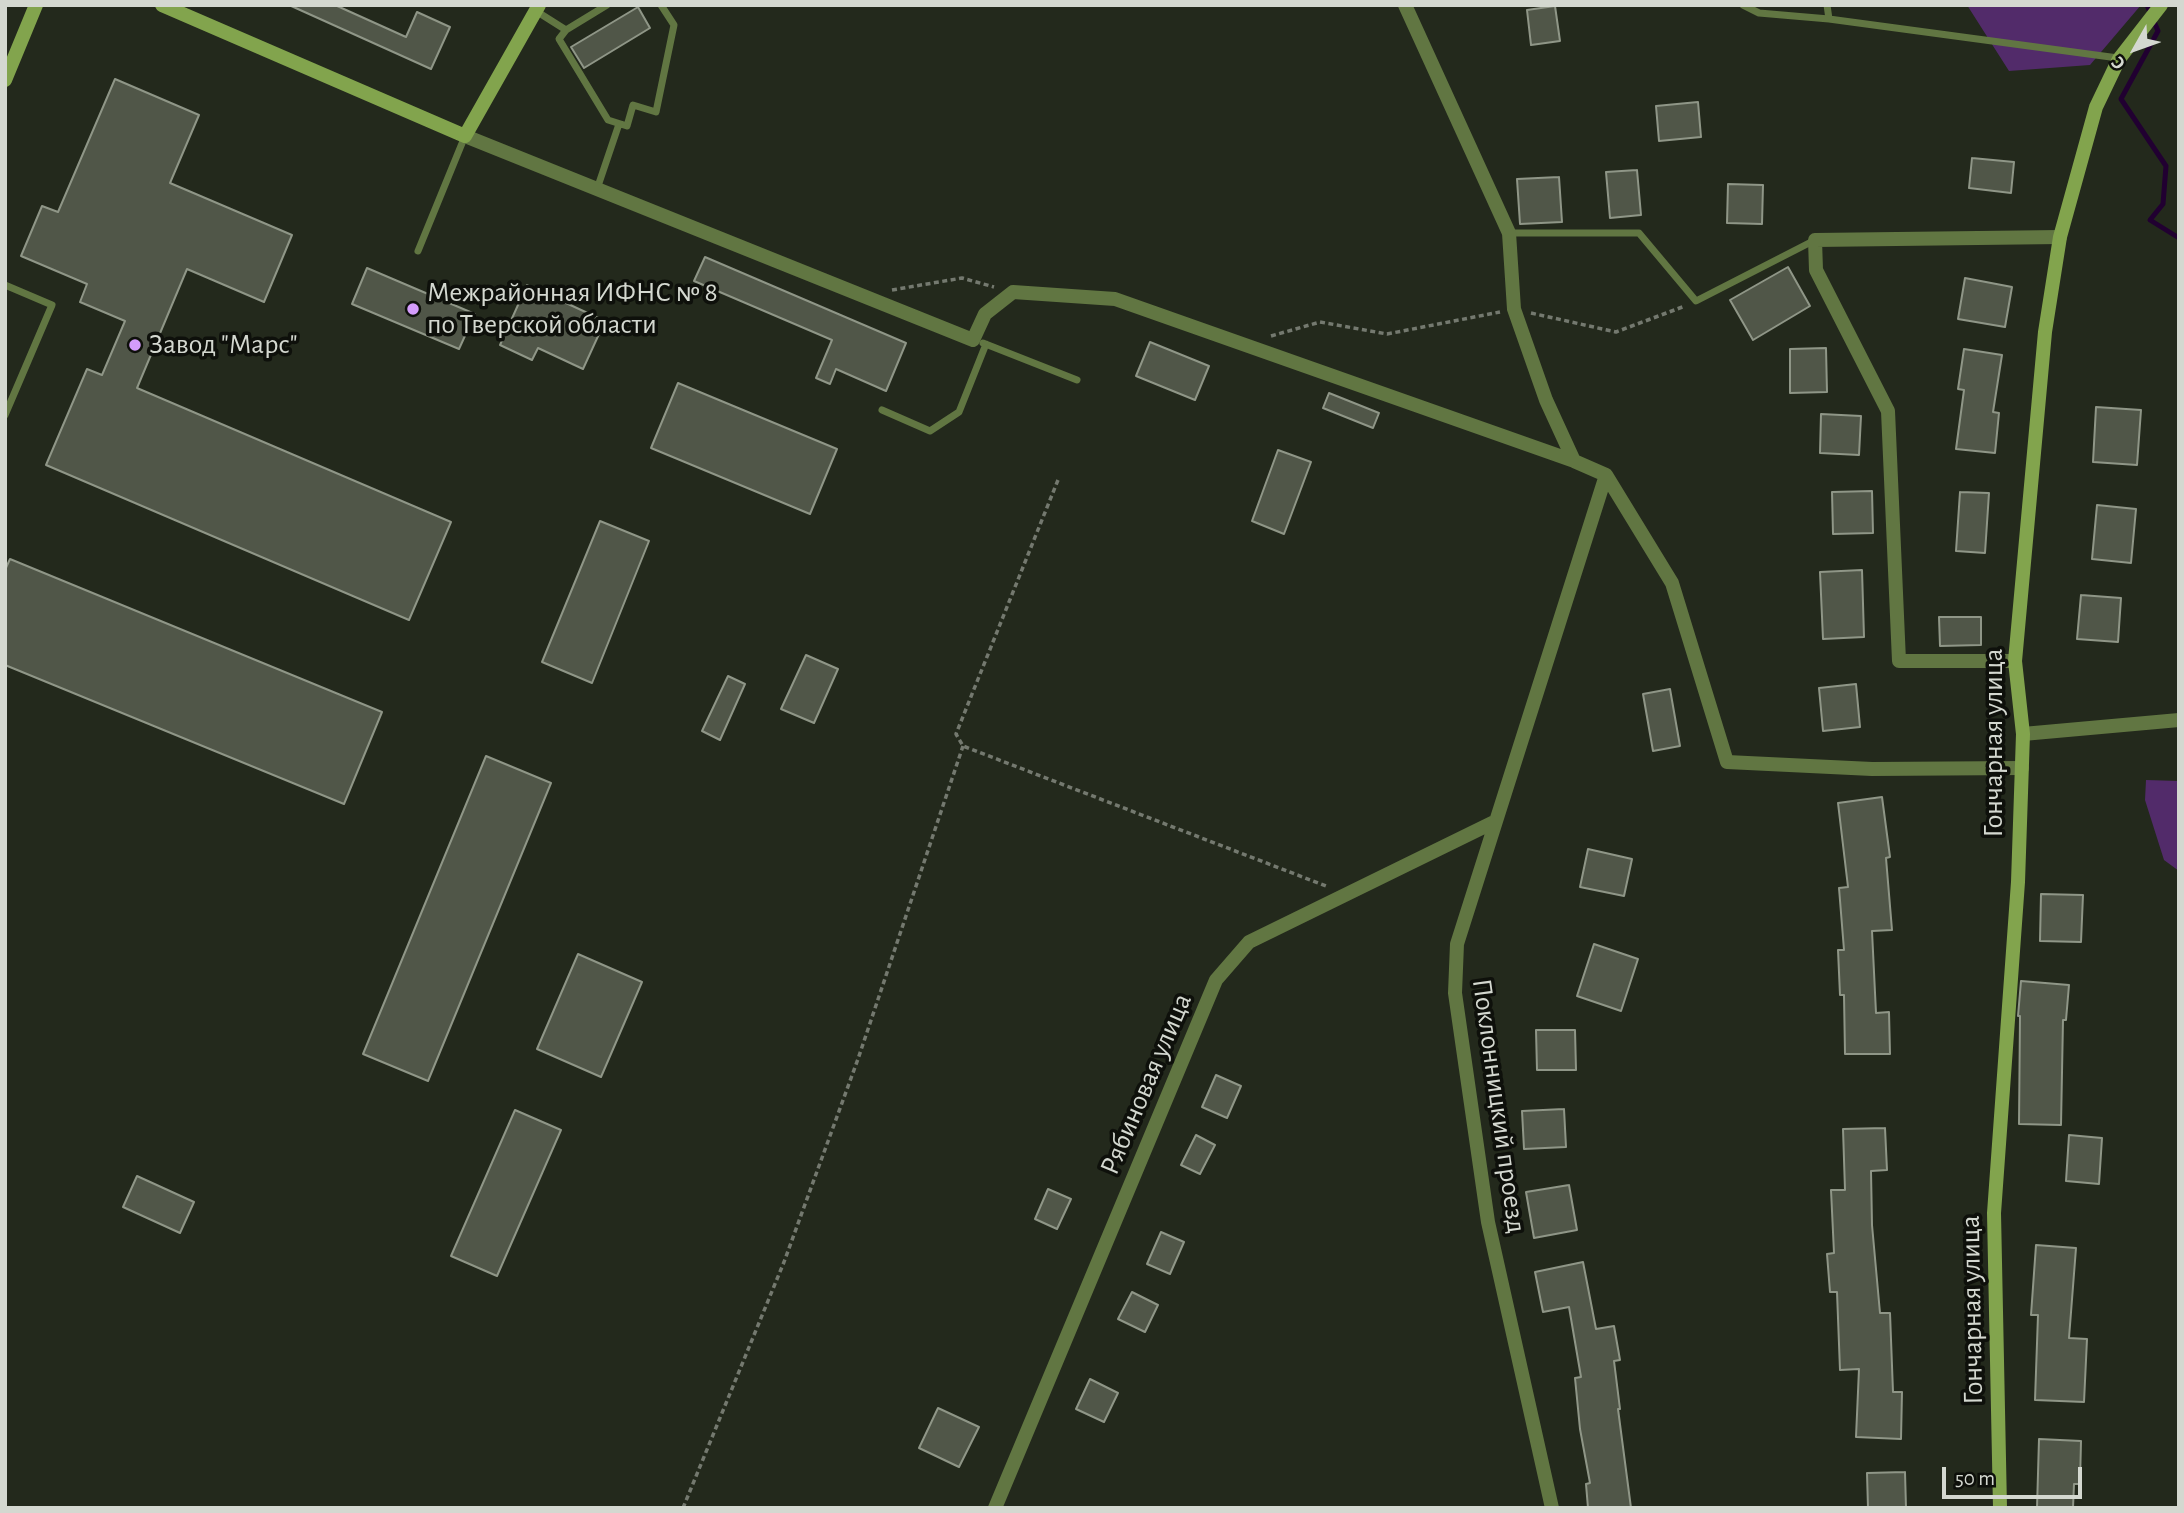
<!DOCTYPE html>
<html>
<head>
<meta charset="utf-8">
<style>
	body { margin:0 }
	#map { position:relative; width:2184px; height:1513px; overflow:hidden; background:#23291c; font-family:"Alegreya Sans",sans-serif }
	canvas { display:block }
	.frame { position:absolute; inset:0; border:7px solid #d4d8d0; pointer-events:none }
	.north { position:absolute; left:2100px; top:14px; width:70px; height:70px; -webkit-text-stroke:5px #0e100b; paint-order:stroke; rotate:230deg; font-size:19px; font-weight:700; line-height:28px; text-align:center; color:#d4d8d0 }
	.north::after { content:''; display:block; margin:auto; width:24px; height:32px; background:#d4d8d0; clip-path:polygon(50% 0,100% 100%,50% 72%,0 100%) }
	.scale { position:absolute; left:1942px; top:1467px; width:140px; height:32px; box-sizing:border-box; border:4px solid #d4d8d0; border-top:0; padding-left:9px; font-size:21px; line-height:24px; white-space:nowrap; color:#d4d8d0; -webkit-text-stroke:5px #0e100b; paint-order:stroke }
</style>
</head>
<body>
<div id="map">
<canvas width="2184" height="1513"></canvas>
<div class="frame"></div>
<div class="north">С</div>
<div class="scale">50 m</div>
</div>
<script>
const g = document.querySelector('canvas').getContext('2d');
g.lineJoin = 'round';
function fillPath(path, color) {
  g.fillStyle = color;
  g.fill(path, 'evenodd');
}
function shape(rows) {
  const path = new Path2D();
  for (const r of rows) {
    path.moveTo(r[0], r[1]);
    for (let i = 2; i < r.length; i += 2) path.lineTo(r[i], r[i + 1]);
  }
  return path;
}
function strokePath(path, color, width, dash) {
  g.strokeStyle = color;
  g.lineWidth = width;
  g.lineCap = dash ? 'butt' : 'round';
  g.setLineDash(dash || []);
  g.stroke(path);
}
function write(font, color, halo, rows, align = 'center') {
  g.font = font + ' "Alegreya Sans",sans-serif';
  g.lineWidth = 7;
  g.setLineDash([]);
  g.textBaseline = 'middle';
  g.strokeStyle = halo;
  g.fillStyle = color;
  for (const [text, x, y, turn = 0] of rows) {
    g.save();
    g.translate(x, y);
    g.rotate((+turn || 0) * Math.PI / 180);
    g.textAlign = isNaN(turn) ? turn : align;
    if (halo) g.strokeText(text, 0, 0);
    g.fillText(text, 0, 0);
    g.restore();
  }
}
fillPath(shape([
	[1967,5,2141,5,2090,65,2009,71],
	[2146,780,2179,781,2179,871,2164,860,2145,800]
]), '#522b6a');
strokePath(shape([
	[2147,5,2158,31,2121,99,2166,166,2163,204,2150,220,2179,238]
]), '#210031', 5);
const building = shape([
	[289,5,335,5,406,37,417,12,450,27,431,69,289,5],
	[1555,6,1560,41,1531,45,1527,10,1555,6],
	[638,7,650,28,584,68,571,47,638,7],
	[115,79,199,115,170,183,292,235,264,302,187,269,137,388,451,522,409,620,46,465,87,369,102,375,125,321,80,302,87,284,21,256,42,206,58,212,115,79],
	[1698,102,1701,137,1659,141,1656,106,1698,102],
	[1972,158,2014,162,2011,193,1969,188,1972,158],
	[1637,170,1641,215,1610,218,1606,172,1637,170],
	[1559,177,1562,222,1520,224,1517,179,1559,177],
	[1728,184,1763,185,1762,224,1727,223,1728,184],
	[705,257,906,343,886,391,836,369,830,384,816,378,832,340,694,281,705,257],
	[1788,267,1810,306,1753,340,1730,300,1788,267],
	[367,268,475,314,459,349,352,304,367,268],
	[1965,278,2012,287,2005,327,1958,319,1965,278],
	[527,285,605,321,583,369,538,348,532,360,500,345,527,285],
	[1150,342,1209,366,1195,400,1136,376,1150,342],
	[1826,348,1827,392,1790,393,1790,349,1826,348],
	[1964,349,2002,355,1993,412,1999,413,1995,453,1956,449,1964,390,1958,389,1964,349],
	[678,383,837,449,810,514,651,448,678,383],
	[1329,393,1379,413,1373,428,1323,408,1329,393],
	[2096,407,2141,410,2137,465,2093,462,2096,407],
	[1821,414,1861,416,1859,455,1820,453,1821,414],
	[1278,450,1311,462,1284,534,1252,521,1278,450],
	[1872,491,1873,533,1833,534,1832,492,1872,491],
	[1960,492,1989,493,1985,553,1956,551,1960,492],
	[2097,505,2136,509,2131,563,2092,559,2097,505],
	[600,521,649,541,592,683,542,662,600,521],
	[10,559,382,712,344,804,5,665,5,570,10,559],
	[1862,570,1864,637,1823,639,1820,572,1862,570],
	[2081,595,2121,598,2118,642,2077,639,2081,595],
	[1939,617,1981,617,1981,645,1940,646,1939,617],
	[806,655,838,669,814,723,781,709,806,655],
	[728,676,745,684,720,740,702,731,728,676],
	[1856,684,1860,727,1823,731,1819,688,1856,684],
	[1670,689,1680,746,1653,751,1643,694,1670,689],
	[486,756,551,783,428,1081,363,1054,486,756],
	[1882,797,1890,857,1886,858,1892,930,1872,931,1876,1013,1889,1012,1890,1054,1845,1054,1844,995,1840,995,1838,950,1844,950,1839,888,1848,887,1838,803,1882,797],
	[1588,849,1632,859,1624,896,1580,887,1588,849],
	[2041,894,2083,895,2081,942,2040,941,2041,894],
	[1594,944,1638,959,1621,1011,1577,996,1594,944],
	[578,954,642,982,601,1077,537,1049,578,954],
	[2021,981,2069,985,2066,1020,2063,1020,2061,1125,2019,1124,2020,1016,2018,1016,2021,981],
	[1536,1030,1575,1030,1576,1070,1537,1070,1536,1030],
	[1216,1075,1241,1086,1227,1118,1202,1107,1216,1075],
	[1564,1109,1566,1147,1524,1149,1522,1111,1564,1109],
	[515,1110,561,1130,497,1276,451,1256,515,1110],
	[1885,1128,1887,1170,1871,1171,1872,1225,1880,1313,1890,1313,1893,1392,1902,1392,1901,1439,1856,1437,1859,1369,1840,1370,1837,1292,1830,1292,1827,1254,1834,1253,1831,1190,1845,1190,1843,1129,1885,1128],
	[1196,1135,1215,1145,1200,1174,1181,1165,1196,1135],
	[2069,1135,2102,1138,2099,1184,2066,1181,2069,1135],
	[137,1176,194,1202,180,1233,123,1207,137,1176],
	[1569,1185,1577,1230,1534,1238,1526,1192,1569,1185],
	[1048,1189,1071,1199,1057,1229,1035,1219,1048,1189],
	[1161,1232,1184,1242,1170,1274,1147,1264,1161,1232],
	[2036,1245,2076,1248,2069,1338,2087,1339,2084,1402,2035,1400,2038,1315,2031,1315,2036,1245],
	[1583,1262,1596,1329,1614,1326,1620,1360,1614,1361,1620,1409,1618,1409,1631,1508,1588,1508,1586,1484,1590,1483,1580,1429,1575,1378,1581,1377,1569,1307,1543,1312,1535,1272,1583,1262],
	[1132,1292,1158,1305,1145,1332,1118,1319,1132,1292],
	[1090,1379,1118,1393,1104,1422,1076,1409,1090,1379],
	[938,1408,979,1427,959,1467,919,1448,938,1408],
	[2039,1439,2081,1441,2080,1484,2074,1484,2073,1508,2037,1508,2039,1439],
	[1905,1472,1906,1508,1868,1508,1867,1473,1905,1472]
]);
fillPath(building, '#505648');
strokePath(building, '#8f9687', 2);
strokePath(shape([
	[892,290,962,278,994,287],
	[1531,313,1616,332,1685,306],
	[1271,336,1320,322,1387,334,1500,312],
	[1058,480,956,734,963,746,1326,886],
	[683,1508,784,1262,858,1059,963,746]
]), '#74796f', 3.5, [5, 3.5]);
strokePath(shape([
	[607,5,566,30,559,39,608,120,627,126,633,105,656,112,674,25,661,5],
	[1743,5,1759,13,1829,19,2118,58],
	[1827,5,1829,19],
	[536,11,566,30],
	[597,189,619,124],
	[1509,233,1639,233,1696,301,1815,240],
	[418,251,465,136],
	[5,285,52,305,5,415],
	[983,343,1077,380],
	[882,410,930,431,959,412,986,344]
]), '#617642', 7);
strokePath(shape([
	[1405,5,1509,233,1514,309,1546,400,1574,461],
	[465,136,973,340,985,314,1013,292,1115,299,1574,461,1606,475,1672,583,1727,762,1872,769,2022,768],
	[2015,661,1899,661,1888,411,1816,270,1815,240,2060,237],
	[2023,734,2179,720],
	[995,1508,1216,980,1249,942,1496,821],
	[1552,1508,1488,1222,1455,993,1457,944,1606,475]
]), '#617642', 14);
strokePath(shape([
	[162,5,465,136,539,5],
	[5,80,36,5],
	[2000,1508,1994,1213,2018,882,2023,734,2015,661,2045,332,2060,237,2096,107,2119,59,2161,5]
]), '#82a44d', 14);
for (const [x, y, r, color] of [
	[413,309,7,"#d49cfb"],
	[135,345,7,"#d49cfb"]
]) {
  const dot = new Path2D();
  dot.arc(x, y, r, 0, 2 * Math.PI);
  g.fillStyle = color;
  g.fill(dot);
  strokePath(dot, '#0e100b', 2.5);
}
write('28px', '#d4d8d0', '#0e100b', [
	["Межрайонная ИФНС № 8",427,293],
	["по Тверской области",427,325],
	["Завод \"Марс\"",149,345]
], 'left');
write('28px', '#d4d8d0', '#0e100b', [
	["Гончарная улица",1994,743,-90],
	["Рябиновая улица",1146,1084,-67],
	["Поклонницкий проезд",1499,1106,82],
	["Гончарная улица",1972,1310,-91]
]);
</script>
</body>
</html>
